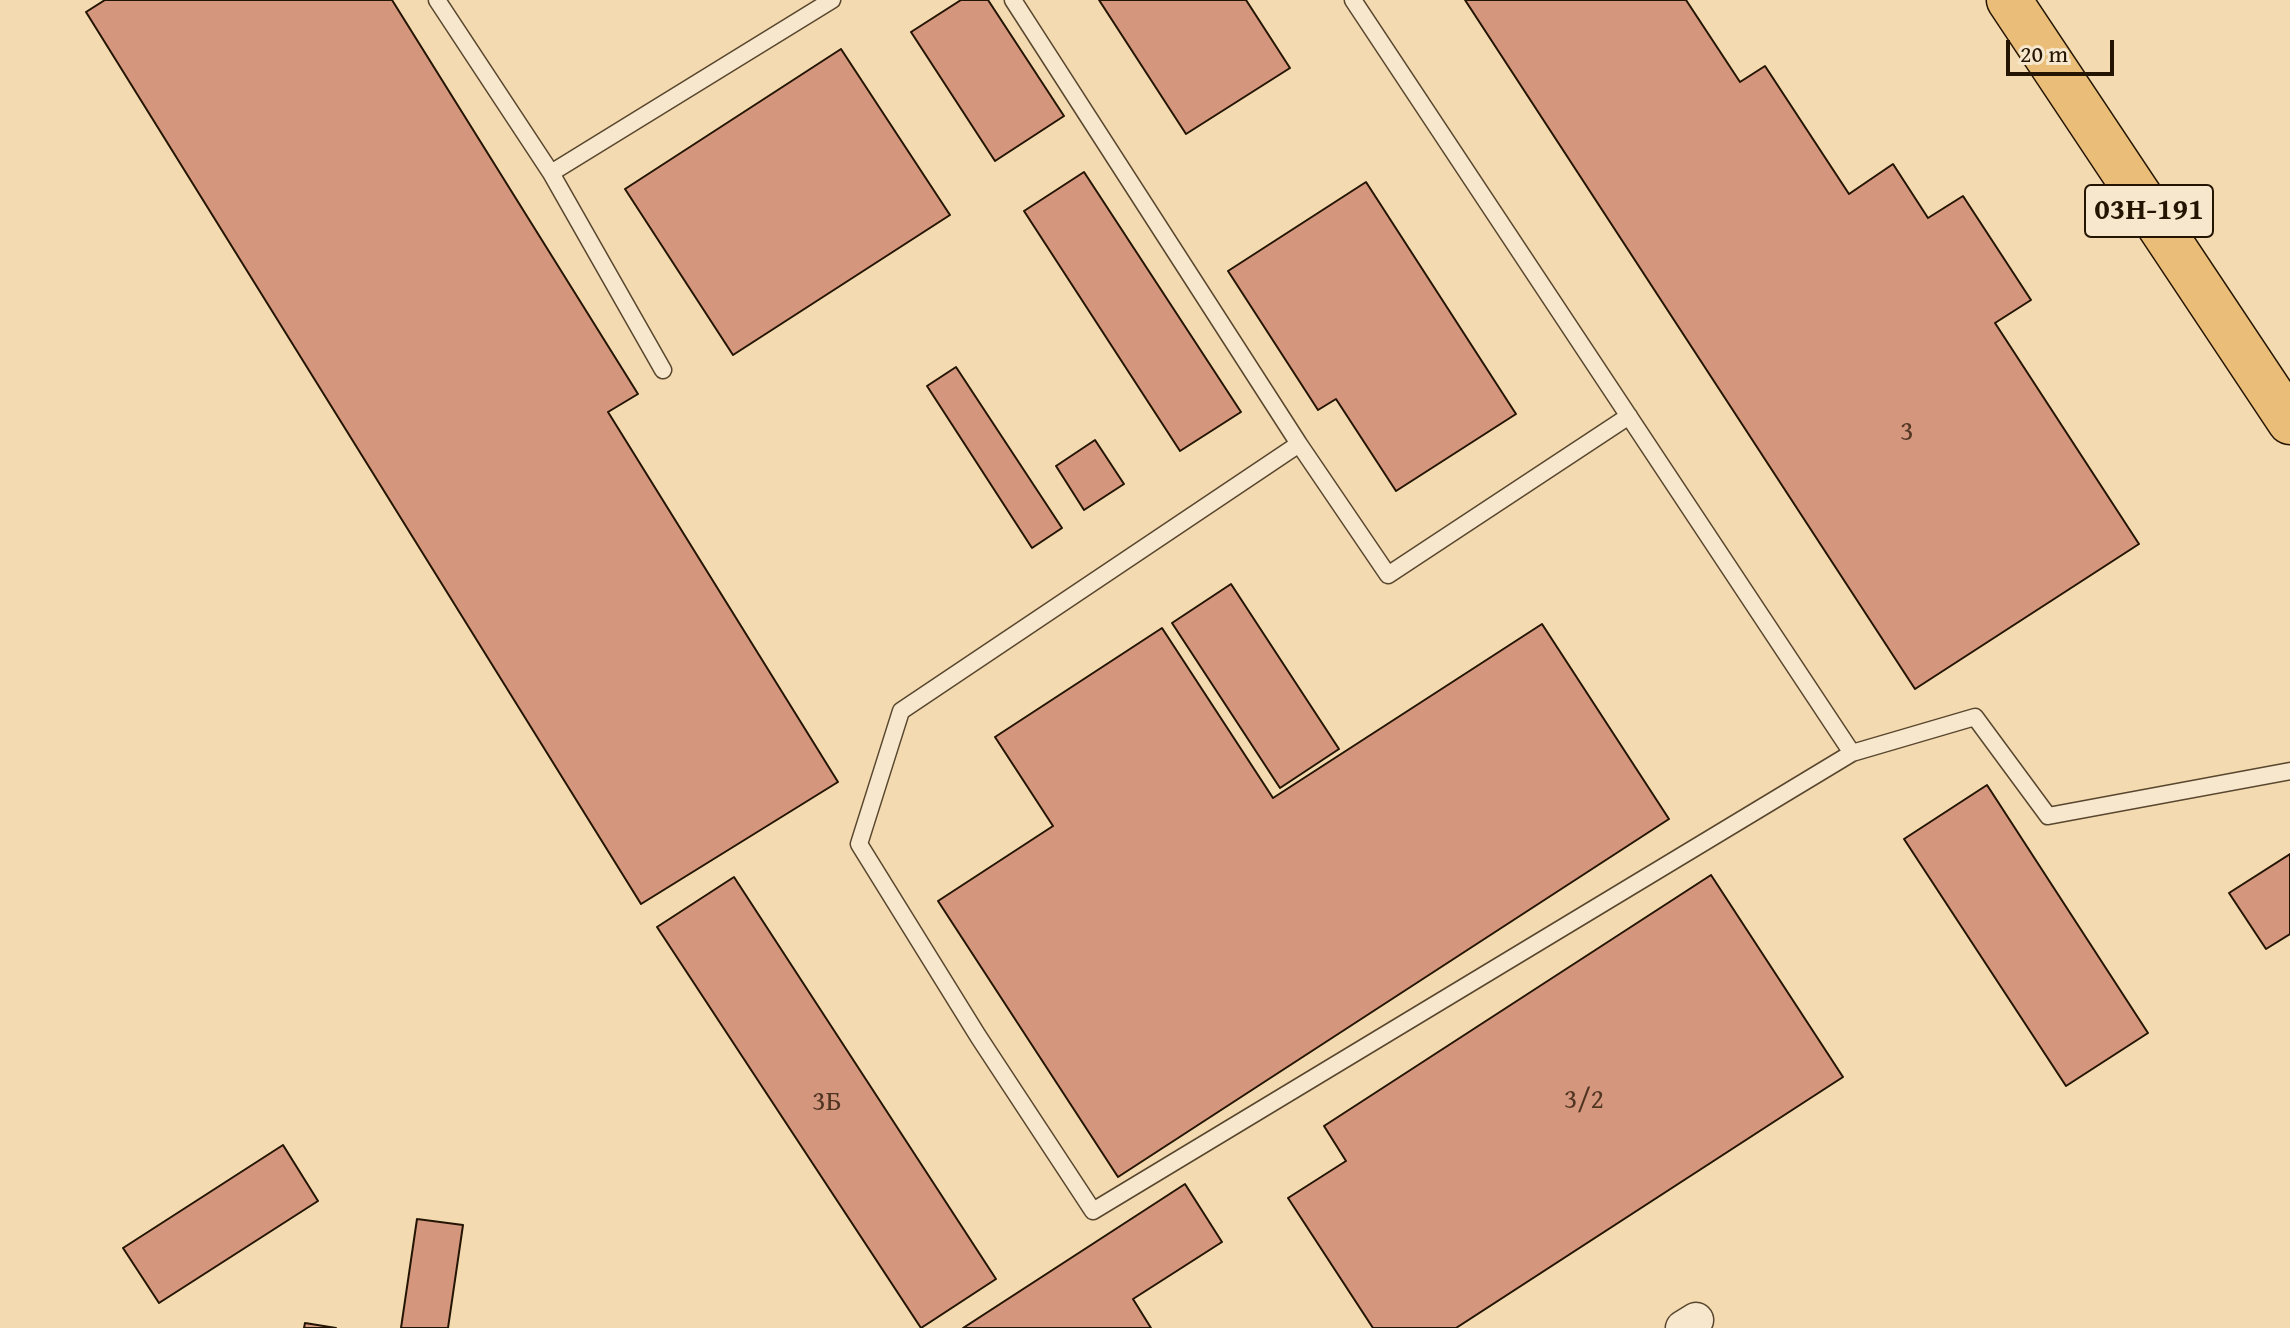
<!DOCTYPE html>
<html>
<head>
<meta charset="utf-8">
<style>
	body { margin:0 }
	#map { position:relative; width:2290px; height:1328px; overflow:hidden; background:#f3dab0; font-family:"Gentium Book Plus",serif }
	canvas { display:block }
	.scale { position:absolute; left:2006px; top:40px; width:108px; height:36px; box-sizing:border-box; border:4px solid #241503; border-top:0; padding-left:10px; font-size:24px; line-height:28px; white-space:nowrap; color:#241503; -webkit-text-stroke:6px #f7e7cc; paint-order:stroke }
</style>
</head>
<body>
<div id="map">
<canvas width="2290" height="1328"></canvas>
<div class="scale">20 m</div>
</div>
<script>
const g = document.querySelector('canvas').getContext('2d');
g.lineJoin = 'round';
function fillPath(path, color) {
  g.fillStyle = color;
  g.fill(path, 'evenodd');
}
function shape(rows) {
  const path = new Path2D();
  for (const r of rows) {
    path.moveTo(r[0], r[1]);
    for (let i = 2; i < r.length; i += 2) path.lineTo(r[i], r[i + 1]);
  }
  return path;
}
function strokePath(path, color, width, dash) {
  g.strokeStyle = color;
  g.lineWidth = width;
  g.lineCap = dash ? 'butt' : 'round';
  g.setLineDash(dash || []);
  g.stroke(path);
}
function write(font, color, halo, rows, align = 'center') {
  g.font = font + ' "Gentium Book Plus",serif';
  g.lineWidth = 7;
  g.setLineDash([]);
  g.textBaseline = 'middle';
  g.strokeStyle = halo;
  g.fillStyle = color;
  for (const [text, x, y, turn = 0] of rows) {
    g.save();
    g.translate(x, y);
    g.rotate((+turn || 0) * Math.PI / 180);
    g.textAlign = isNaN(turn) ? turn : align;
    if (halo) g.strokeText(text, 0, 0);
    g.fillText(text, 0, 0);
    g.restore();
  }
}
const building = shape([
	[105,0,392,0,638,394,608,412,838,782,641,904,86,12,105,0],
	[961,0,988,0,1064,116,995,161,911,32,961,0],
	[1099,0,1246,0,1290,68,1186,134,1099,0],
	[1465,0,1686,0,1740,82,1765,66,1849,194,1893,164,1928,218,1963,196,2031,300,1995,323,2139,544,1915,689,1465,0],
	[841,49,950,215,733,355,625,189,841,49],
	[1084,172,1241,412,1180,451,1024,211,1084,172],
	[1366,182,1516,414,1396,491,1336,399,1318,410,1228,271,1366,182],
	[956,367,1062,528,1032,548,927,386,956,367],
	[1095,440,1124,484,1084,510,1056,466,1095,440],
	[1231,584,1339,749,1280,788,1172,623,1231,584],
	[1542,624,1669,819,1118,1177,938,901,1053,826,995,737,1162,628,1273,798,1542,624],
	[1987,785,2148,1033,2066,1086,1904,839,1987,785],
	[2290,854,2290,934,2266,949,2229,893,2290,854],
	[1711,875,1843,1077,1456,1328,1373,1328,1288,1198,1346,1161,1324,1126,1711,875],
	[734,877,996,1279,921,1328,657,927,734,877],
	[283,1145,318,1201,159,1303,123,1248,283,1145],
	[1185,1184,1222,1242,1133,1299,1151,1328,963,1328,1185,1184],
	[417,1219,463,1225,448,1328,401,1328,417,1219],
	[305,1323,336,1328,304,1328,305,1323]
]);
fillPath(building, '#d5967e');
strokePath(building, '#241503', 2);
const service = shape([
	[437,0,551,173,663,370],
	[1013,0,1299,444,1388,575,1629,416],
	[1353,0,1852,753,1975,717,2048,816,2290,771],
	[551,173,832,0],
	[1299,444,901,711,859,844,978,1036,1093,1211,1852,753]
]);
const minor = shape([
	[1683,1328,1696,1320]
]);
const primary = shape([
	[2009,0,2290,422]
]);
strokePath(service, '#58462e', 19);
strokePath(minor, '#58462e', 37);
strokePath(primary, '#241503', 47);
strokePath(service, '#f7e7cc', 16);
strokePath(minor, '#f7e7cc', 34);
strokePath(primary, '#eabd78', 44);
write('28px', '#503522', null, [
	["3",1907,433],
	["3/2",1584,1101],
	["3Б",827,1103]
]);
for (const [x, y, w] of [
	[2149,211,128]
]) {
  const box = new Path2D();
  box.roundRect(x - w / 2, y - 26, w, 52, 6);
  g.fillStyle = '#f7e7cc';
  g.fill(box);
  strokePath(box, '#241503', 2);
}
write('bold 30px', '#241503', null, [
	["03Н-191",2149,211]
]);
</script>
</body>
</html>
